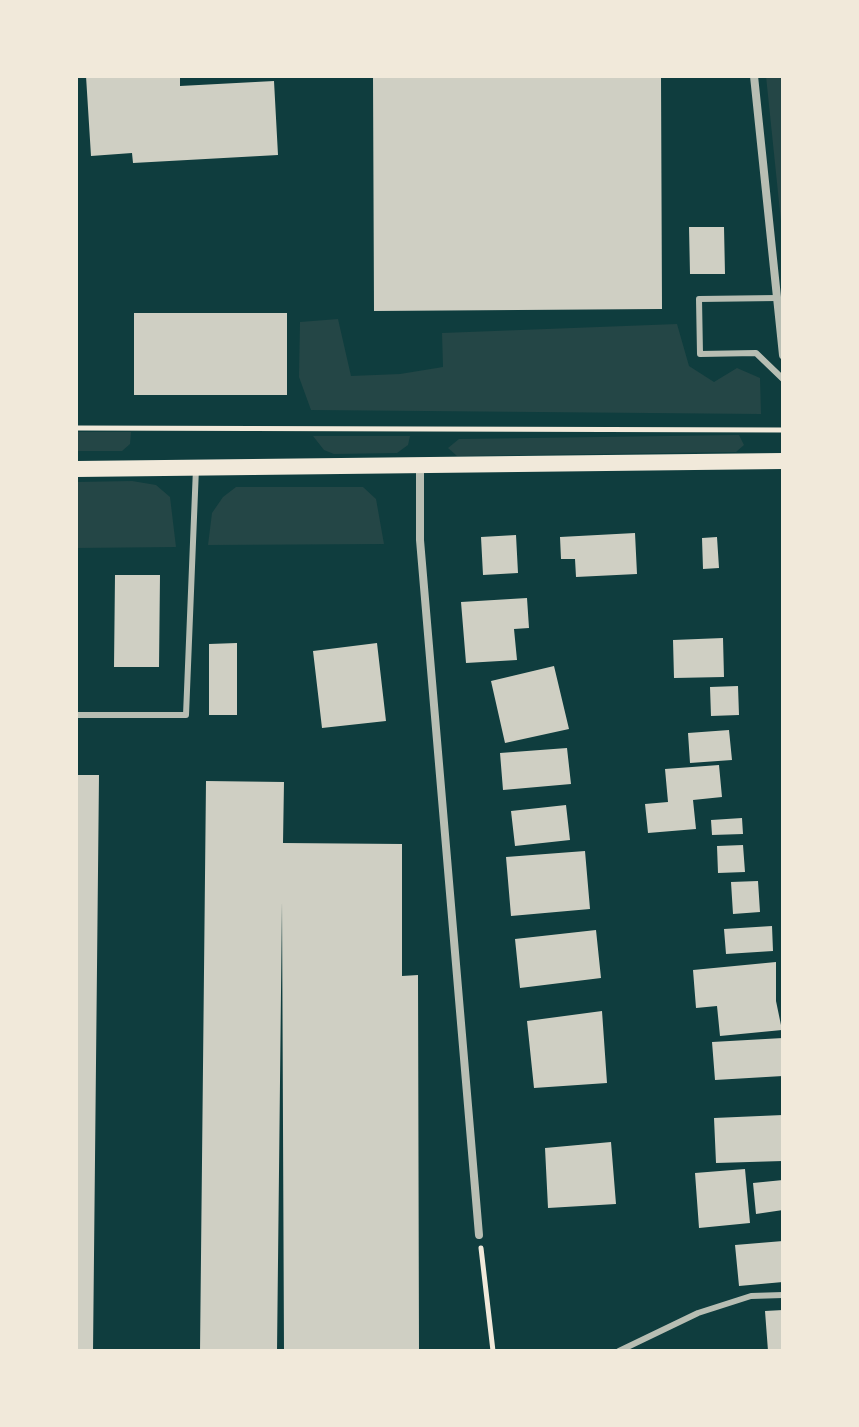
<!DOCTYPE html>
<html>
<head>
<meta charset="utf-8">
<style>
	body { margin:0 }
	#map { position:relative; width:859px; height:1427px; overflow:hidden; background:#0f3d3e; font-family:Mulish,sans-serif }
	canvas { display:block }
	.frame { position:absolute; inset:0; border:78px solid #f1e9da; pointer-events:none }
</style>
</head>
<body>
<div id="map">
<canvas width="859" height="1427"></canvas>
<div class="frame"></div>
</div>
<script>
const g = document.querySelector('canvas').getContext('2d');
g.lineJoin = 'round';
function fillPath(path, color) {
  g.fillStyle = color;
  g.fill(path, 'evenodd');
}
function shape(rows) {
  const path = new Path2D();
  for (const r of rows) {
    path.moveTo(r[0], r[1]);
    for (let i = 2; i < r.length; i += 2) path.lineTo(r[i], r[i + 1]);
  }
  return path;
}
function strokePath(path, color, width, dash) {
  g.strokeStyle = color;
  g.lineWidth = width;
  g.lineCap = dash ? 'butt' : 'round';
  g.setLineDash(dash || []);
  g.stroke(path);
}
fillPath(shape([
	[766,76,783,76,783,241],
	[338,319,351,376,400,374,443,367,442,333,677,324,689,366,714,382,737,368,760,378,761,414,311,410,299,377,300,322],
	[76,432,131,432,130,444,122,451,76,451],
	[739,435,744,445,736,452,457,456,448,448,459,439],
	[313,436,410,436,408,445,397,453,334,454,324,450],
	[132,481,156,485,170,497,176,547,76,548,76,482],
	[236,487,363,487,376,499,384,544,208,545,212,513,223,497]
]), '#244646');
fillPath(shape([
	[86,76,180,76,180,86,274,81,278,155,133,163,132,153,91,156],
	[373,76,661,76,662,309,374,311],
	[689,227,724,227,725,274,690,274],
	[134,313,287,313,287,395,134,395],
	[635,533,637,574,576,577,575,559,561,559,560,537],
	[516,535,518,573,483,575,481,537],
	[717,537,719,568,703,569,702,538],
	[115,575,160,575,159,667,114,667],
	[527,598,529,628,514,629,517,660,466,663,461,602],
	[723,638,724,677,674,678,673,640],
	[237,643,237,715,209,715,209,644],
	[377,643,386,721,322,728,313,651],
	[554,666,569,729,505,743,491,681],
	[738,686,739,715,711,716,710,687],
	[729,730,732,760,690,763,688,733],
	[567,748,571,784,503,790,500,753],
	[719,765,722,797,693,800,696,829,648,833,645,804,668,802,665,769],
	[76,775,99,775,93,1351,76,1351],
	[206,781,284,782,283,843,402,844,402,976,418,975,419,1351,284,1351,282,902,277,1351,200,1351],
	[566,805,570,840,515,846,511,811],
	[742,818,743,834,712,835,711,820],
	[743,845,745,872,718,873,717,846],
	[585,851,590,909,511,916,506,857],
	[758,881,760,912,733,914,731,882],
	[772,926,773,951,726,954,724,929],
	[596,930,601,978,520,988,515,939],
	[776,962,776,1001,782,1030,720,1036,717,1006,696,1008,693,970],
	[602,1011,607,1083,534,1088,527,1021],
	[783,1038,783,1076,715,1080,712,1042],
	[783,1115,783,1161,716,1163,714,1118],
	[611,1142,616,1204,548,1208,545,1148],
	[745,1169,750,1223,699,1228,695,1173],
	[783,1180,783,1210,756,1214,753,1183],
	[783,1241,783,1282,739,1286,735,1245],
	[783,1310,783,1351,768,1351,765,1311]
]), '#cfcfc3');
strokePath(shape([
	[76,428,783,430],
	[481,1248,493,1351]
]), '#f1e9da', 5);
strokePath(shape([
	[777,298,699,299,700,354,756,353,783,379],
	[76,715,186,715,196,468],
	[619,1351,698,1313,751,1296,783,1295]
]), '#b8beb3', 6);
strokePath(shape([
	[754,76,783,355],
	[420,467,420,540,479,1235]
]), '#b8beb3', 8);
strokePath(shape([
	[76,469,783,461]
]), '#f1e9da', 16);
</script>
</body>
</html>
